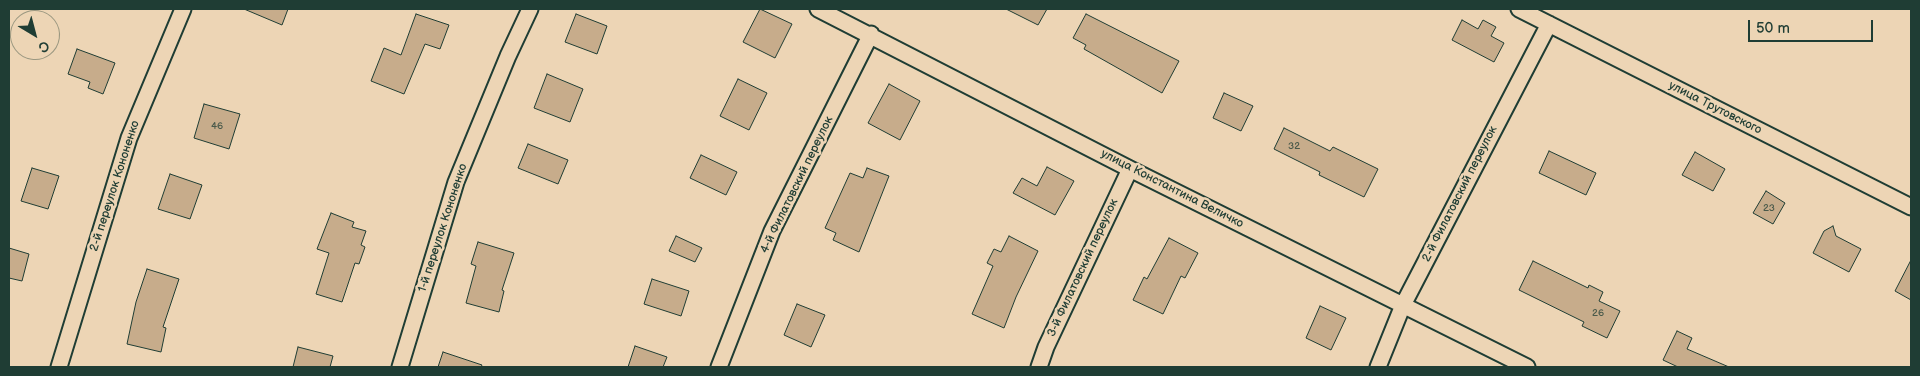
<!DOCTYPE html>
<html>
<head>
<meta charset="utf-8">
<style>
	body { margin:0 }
	#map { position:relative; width:1920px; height:376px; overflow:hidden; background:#edd5b5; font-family:"Balsamiq Sans",sans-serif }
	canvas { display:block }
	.frame { position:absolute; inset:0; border:10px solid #1f3d34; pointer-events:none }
	.north { position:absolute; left:10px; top:10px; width:50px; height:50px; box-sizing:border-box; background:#edd5b5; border:1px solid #9b9881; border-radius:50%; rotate:143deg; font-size:14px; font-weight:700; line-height:20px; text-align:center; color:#1f3d34 }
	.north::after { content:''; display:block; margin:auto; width:18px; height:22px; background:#1f3d34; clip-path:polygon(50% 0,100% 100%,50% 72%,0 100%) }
	.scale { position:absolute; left:1748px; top:20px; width:125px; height:22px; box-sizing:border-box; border:2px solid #1f3d34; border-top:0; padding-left:6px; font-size:15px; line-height:18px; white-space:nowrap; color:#1f3d34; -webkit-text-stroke:4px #edd5b5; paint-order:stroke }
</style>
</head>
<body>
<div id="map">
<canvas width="1920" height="376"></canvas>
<div class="frame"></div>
<div class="north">С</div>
<div class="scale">50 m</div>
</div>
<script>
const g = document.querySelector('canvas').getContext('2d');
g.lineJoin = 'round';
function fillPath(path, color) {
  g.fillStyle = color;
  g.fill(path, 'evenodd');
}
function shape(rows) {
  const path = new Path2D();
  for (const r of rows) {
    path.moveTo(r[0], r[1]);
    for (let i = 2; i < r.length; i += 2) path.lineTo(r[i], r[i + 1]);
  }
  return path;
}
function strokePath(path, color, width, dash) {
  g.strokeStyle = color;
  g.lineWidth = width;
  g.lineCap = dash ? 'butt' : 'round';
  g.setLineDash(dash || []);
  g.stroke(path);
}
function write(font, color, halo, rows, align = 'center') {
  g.font = font + ' "Balsamiq Sans",sans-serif';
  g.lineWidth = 5;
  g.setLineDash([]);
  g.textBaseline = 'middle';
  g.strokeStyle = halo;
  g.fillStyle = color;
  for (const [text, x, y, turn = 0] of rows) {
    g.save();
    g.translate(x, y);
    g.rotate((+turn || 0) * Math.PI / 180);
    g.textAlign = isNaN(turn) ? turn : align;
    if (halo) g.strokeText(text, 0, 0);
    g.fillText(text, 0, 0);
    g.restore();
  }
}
const building = shape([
	[244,9,288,9,282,25,244,9],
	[760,9,792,24,775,58,743,42,760,9],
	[1006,9,1047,9,1038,25,1006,9],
	[416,14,449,25,440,49,425,44,404,94,371,81,384,48,401,55,416,14],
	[576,14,607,26,597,54,565,42,576,14],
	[1086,14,1179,61,1162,93,1084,49,1086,45,1073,38,1086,14],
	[1462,20,1478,29,1483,20,1496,27,1491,36,1504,43,1494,62,1452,40,1462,20],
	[77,49,115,63,103,94,88,88,90,82,68,74,77,49],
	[547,74,583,89,570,122,534,108,547,74],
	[738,79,767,93,749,130,720,116,738,79],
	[889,84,920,101,900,140,868,123,889,84],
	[1224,93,1253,106,1241,131,1213,118,1224,93],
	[204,104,240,114,229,149,194,138,204,104],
	[1284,128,1330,151,1333,147,1378,169,1364,197,1319,175,1320,172,1274,149,1284,128],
	[528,144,568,160,558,184,518,168,528,144],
	[1549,151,1596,173,1586,195,1539,173,1549,151],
	[1695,152,1725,169,1713,191,1682,175,1695,152],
	[701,155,737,172,726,195,690,178,701,155],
	[1047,167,1074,181,1055,215,1013,193,1022,178,1037,186,1047,167],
	[32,168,59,176,48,209,21,201,32,168],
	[867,168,889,176,859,252,833,240,836,233,825,228,850,173,863,178,867,168],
	[170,174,202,185,190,219,158,209,170,174],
	[1766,191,1785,203,1773,224,1753,213,1766,191],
	[331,213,354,222,352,227,366,231,361,245,365,247,359,264,355,263,342,302,316,294,329,253,317,249,331,213],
	[1833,226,1836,236,1861,249,1849,272,1813,253,1824,231,1833,226],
	[676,236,702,248,695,262,669,251,676,236],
	[1009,236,1038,251,1016,297,1004,328,972,314,993,266,987,263,994,249,1001,252,1009,236],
	[1169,238,1198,253,1185,278,1181,276,1163,314,1133,300,1144,277,1147,279,1169,238],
	[478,242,514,253,502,290,504,291,499,312,466,303,476,266,471,264,478,242],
	[9,248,29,254,22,281,9,278,9,248],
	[1911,260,1911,300,1895,291,1911,260],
	[1533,261,1588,288,1589,285,1603,292,1599,301,1620,311,1607,338,1582,326,1584,322,1519,290,1533,261],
	[147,269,179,279,163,327,166,328,161,352,127,344,136,302,147,269],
	[652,279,689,291,681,316,644,304,652,279],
	[797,304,825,315,811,347,784,335,797,304],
	[1320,306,1346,318,1331,350,1306,338,1320,306],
	[1677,331,1692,338,1687,349,1729,367,1678,367,1663,360,1677,331],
	[635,346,667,357,663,367,628,367,635,346],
	[298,347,333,356,330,367,293,367,298,347],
	[443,352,482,365,481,367,438,367,443,352]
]);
fillPath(building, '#c7ac8b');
strokePath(building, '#1f3d34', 1);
const minor = shape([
	[818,9,1130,169,1527,367],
	[1519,9,1911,207],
	[59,367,129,138,183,9],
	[400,367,456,182,508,56,530,9],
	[719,367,772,231,871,34],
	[1039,367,1046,347,1130,169],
	[1378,367,1403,305,1549,24]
]);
strokePath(minor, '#1f3d34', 19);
strokePath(minor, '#edd5b5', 15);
write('10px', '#49594a', null, [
	["46",217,126],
	["32",1294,146],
	["23",1769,208],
	["26",1598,313]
]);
write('12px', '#1f3d34', '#edd5b5', [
	["улица Трутовского",1715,108,27],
	["4-й Филатовский переулок",797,185,-64],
	["2-й переулок Кононенко",115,186,-72],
	["улица Константина Величко",1172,189,27],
	["2-й Филатовский переулок",1460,194,-63],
	["1-й переулок Кононенко",443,228,-72],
	["3-й Филатовский переулок",1083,268,-65]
]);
</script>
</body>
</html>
